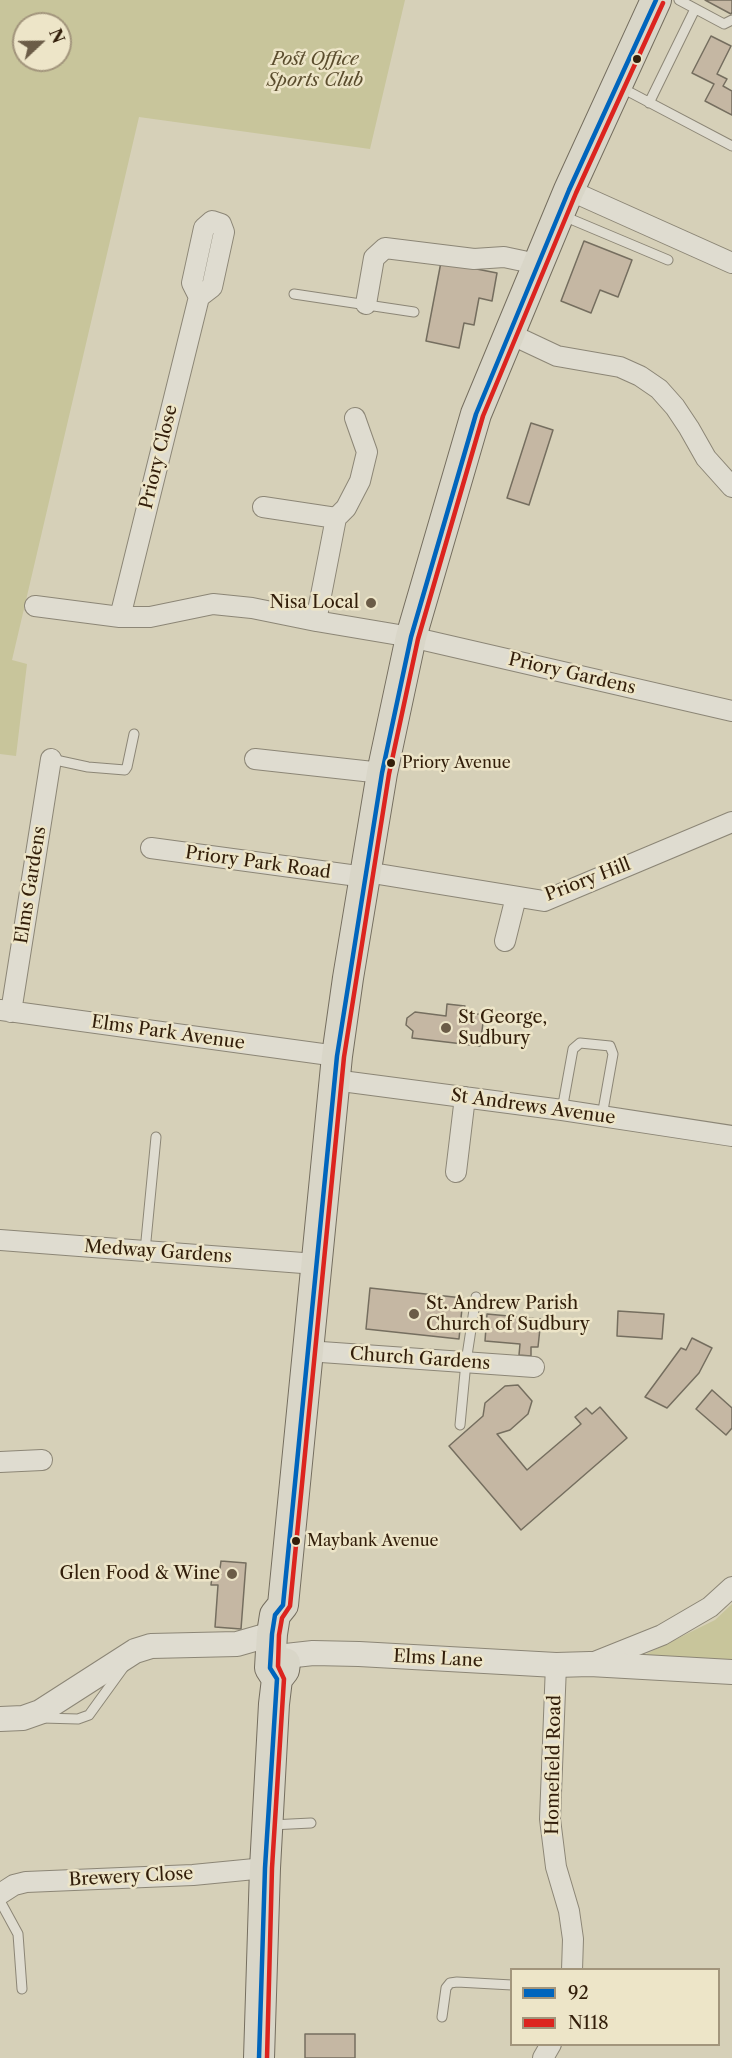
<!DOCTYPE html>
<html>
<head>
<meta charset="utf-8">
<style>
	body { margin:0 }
	#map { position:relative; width:732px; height:2058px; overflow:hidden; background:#d6d0b8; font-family:"Libre Caslon Text",serif }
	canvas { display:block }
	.legend { position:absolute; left:510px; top:1968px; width:210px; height:78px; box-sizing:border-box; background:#ede5c8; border:2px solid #a2957c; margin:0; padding:8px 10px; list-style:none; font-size:18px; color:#321e0a }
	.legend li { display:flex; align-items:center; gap:12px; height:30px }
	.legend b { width:30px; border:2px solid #a2957c }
	.north { position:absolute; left:12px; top:12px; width:60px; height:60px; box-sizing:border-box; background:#ede5c8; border:2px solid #a2957c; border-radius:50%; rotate:68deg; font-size:16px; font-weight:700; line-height:24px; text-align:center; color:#321e0a }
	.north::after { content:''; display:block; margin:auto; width:21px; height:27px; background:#6b5c47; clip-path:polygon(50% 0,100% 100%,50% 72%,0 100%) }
</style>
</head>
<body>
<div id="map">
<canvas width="732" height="2058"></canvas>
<ul class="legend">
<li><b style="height:8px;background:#0065bd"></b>92</li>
<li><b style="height:8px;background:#dc241f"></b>N118</li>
</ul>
<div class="north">N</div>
</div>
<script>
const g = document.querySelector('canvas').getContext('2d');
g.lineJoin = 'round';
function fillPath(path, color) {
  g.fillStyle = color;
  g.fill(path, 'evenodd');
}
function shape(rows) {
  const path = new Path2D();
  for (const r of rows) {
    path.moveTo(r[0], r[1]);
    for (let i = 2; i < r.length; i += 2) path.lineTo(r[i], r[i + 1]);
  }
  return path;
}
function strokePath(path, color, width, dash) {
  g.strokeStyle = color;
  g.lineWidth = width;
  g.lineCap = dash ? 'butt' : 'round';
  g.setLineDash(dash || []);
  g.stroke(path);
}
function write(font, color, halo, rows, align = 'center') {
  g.font = font + ' "Libre Caslon Text",serif';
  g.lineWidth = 5;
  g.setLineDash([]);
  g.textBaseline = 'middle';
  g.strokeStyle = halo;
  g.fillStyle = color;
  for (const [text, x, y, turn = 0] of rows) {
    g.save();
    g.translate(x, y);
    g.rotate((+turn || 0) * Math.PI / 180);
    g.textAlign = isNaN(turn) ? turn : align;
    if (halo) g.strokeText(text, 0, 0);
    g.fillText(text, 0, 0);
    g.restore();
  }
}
fillPath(shape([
	[0,0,405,0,370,149,139,117,12,660,27,664,16,756,0,754],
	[24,24,60,24,60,60,24,60],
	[732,1604,732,1662,640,1657,715,1620]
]), '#c8c59b');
const building = shape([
	[705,0,732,0,732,12,731,14,705,0],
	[711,36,731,46,717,74,727,79,723,86,732,91,732,115,705,101,714,84,692,73,711,36],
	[584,241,632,260,618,297,600,290,591,313,561,301,584,241],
	[441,262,497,273,492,301,479,298,474,325,464,323,459,348,426,341,441,262],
	[531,423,553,430,529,505,507,498,531,423],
	[447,1004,465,1006,464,1012,484,1015,480,1046,412,1038,413,1031,406,1025,407,1018,415,1012,446,1016,447,1004],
	[370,1288,463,1298,459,1339,366,1329,370,1288],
	[618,1311,664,1314,662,1339,617,1336,618,1311],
	[487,1314,541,1319,538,1347,531,1347,531,1356,519,1355,520,1344,485,1341,487,1314],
	[692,1338,712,1348,699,1373,667,1408,645,1397,681,1348,686,1350,692,1338],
	[518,1385,532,1401,528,1414,510,1430,497,1434,527,1470,581,1424,575,1417,586,1408,592,1414,600,1407,627,1438,521,1530,449,1446,483,1416,485,1403,505,1386,518,1385],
	[712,1390,732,1408,732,1428,726,1435,696,1409,712,1390],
	[221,1561,246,1563,241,1629,215,1627,218,1585,211,1585,212,1575,219,1576,221,1561],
	[305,2034,355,2034,355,2058,305,2058,305,2034]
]);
fillPath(building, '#c5b7a3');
strokePath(building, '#756e5f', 1.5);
const service = shape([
	[679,0,724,24,732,20],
	[620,87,732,146],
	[649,103,695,9],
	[561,215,668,260],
	[294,294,414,312],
	[51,759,88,767,125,770,127,767,134,734],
	[562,1110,573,1049,580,1043,610,1046,613,1054,602,1116],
	[145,1251,156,1137],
	[460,1425,466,1362,476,1297],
	[42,1718,78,1719,89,1715,123,1668],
	[271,1825,311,1823],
	[0,1901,18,1934,22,1989],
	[442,2017,446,1988,450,1983,457,1982,512,1985]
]);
const minor = shape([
	[569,190,732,263],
	[366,304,374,258,385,248,474,259,504,257,537,264],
	[508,333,557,356,620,367,640,376,659,389,675,407,689,428,706,458,732,487],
	[263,507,336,518,316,621],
	[336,518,346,508,360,481,367,452,355,418],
	[35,606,120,617,150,617,213,604,252,608,316,621,411,637,732,711],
	[120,617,199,297,192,283,204,228,212,221,221,224,224,232,212,287,199,297],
	[255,759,382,773],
	[151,848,365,877],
	[366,872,544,901,732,822],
	[505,941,516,897],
	[0,1010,337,1056],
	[11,1012,51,759],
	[334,1080,562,1110,732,1136],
	[456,1172,465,1097],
	[0,1240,316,1264],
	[307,1351,534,1367],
	[0,1462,42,1460],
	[592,1663,662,1635,710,1607,732,1587],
	[556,1665,550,1819,556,1867,569,1911,573,1939,572,1970],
	[0,1894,14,1885,26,1882,193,1875,265,1868],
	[543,2058,551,2044]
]);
const tertiary = shape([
	[286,1656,313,1653,359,1654,556,1665,590,1664,732,1672],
	[0,1719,23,1718,40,1712,135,1651,151,1646,237,1644,272,1634]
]);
const primary = shape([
	[277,1679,270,1668,272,1634,275,1615,283,1605,337,1056,348,978,382,773,411,637,476,414,569,190,656,0],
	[259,2058,265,1868,274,1704,277,1679,284,1670,285,1663]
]);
strokePath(service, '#8c8676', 11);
strokePath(minor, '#8c8676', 22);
strokePath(tertiary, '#8c8676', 26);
strokePath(primary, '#756e5f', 32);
strokePath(service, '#dfdcd0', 9);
strokePath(minor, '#dfdcd0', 20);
strokePath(tertiary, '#dfdcd0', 24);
strokePath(primary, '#d9d6c8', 30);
strokePath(shape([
	[259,2058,265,1868,277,1679,270,1668,272,1634,275,1615,283,1605,337,1056,382,773,411,637,476,414,569,190,656,0]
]), '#0065bd', 4.5);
strokePath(shape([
	[267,2058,272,1868,284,1679,278,1666,279,1635,282,1618,290,1606,344,1057,389,774,418,639,483,416,576,193,663,3]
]), '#dc241f', 4.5);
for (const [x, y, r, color] of [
	[637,59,5,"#321e0a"],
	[371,603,6,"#6b5c47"],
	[391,763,5,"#321e0a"],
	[446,1028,6,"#6b5c47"],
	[414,1314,6,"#6b5c47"],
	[296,1541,5,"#321e0a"],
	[232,1574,6,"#6b5c47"]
]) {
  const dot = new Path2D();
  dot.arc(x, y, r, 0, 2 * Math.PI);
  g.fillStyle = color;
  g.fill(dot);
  strokePath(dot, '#ede5c8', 2);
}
write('16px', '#321e0a', '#ede5c8', [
	["Priory Avenue",402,763],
	["Maybank Avenue",307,1541]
], 'left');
write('italic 18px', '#5b4d2e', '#ede5c8', [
	["Post Office",315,60],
	["Sports Club",315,81]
]);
write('18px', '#321e0a', '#ede5c8', [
	["Priory Close",159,457,-76],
	["Priory Gardens",572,674,13],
	["Priory Park Road",258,863,8],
	["Priory Hill",588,880,-21],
	["Elms Gardens",31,885,-81],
	["Elms Park Avenue",168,1033,8],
	["St Andrews Avenue",533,1107,8],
	["Medway Gardens",158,1252,4],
	["Church Gardens",420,1359,4],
	["Elms Lane",438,1659,3],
	["Homefield Road",554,1765,-89],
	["Brewery Close",131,1877,-3]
]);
write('18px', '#321e0a', '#ede5c8', [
	["Nisa Local",359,603],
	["St George,",458,1018,"left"],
	["Sudbury",458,1039,"left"],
	["St. Andrew Parish",426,1304,"left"],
	["Church of Sudbury",426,1325,"left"],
	["Glen Food & Wine",220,1574]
], 'right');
</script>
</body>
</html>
